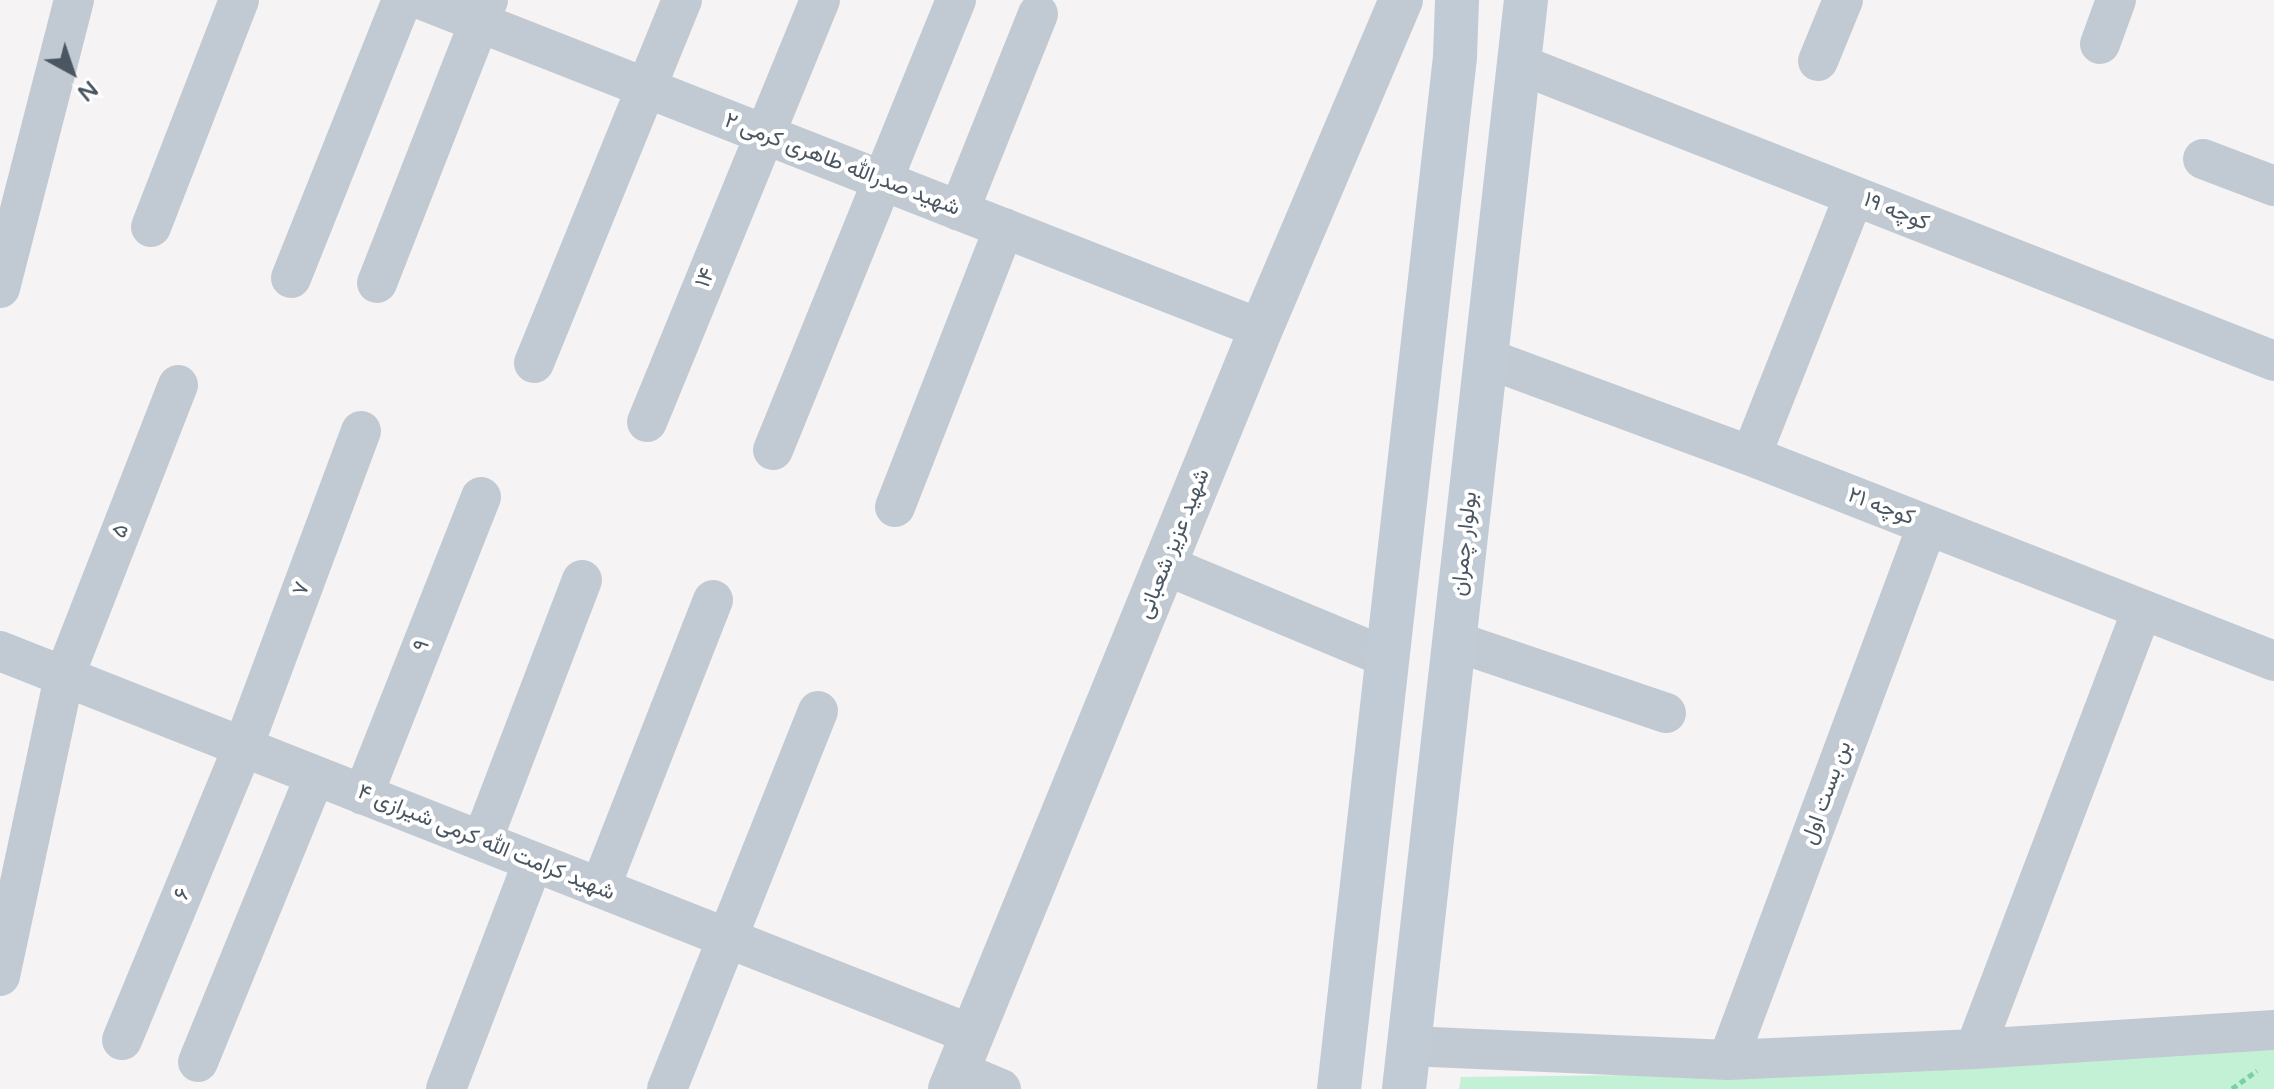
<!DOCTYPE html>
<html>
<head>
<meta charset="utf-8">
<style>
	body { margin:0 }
	#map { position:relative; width:2274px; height:1089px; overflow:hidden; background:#f5f3f3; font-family:"Varela Round",sans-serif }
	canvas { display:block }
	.north { position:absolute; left:32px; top:32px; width:80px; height:80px; -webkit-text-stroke:6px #fff; paint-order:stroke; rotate:140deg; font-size:22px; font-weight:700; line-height:32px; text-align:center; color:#4a5661 }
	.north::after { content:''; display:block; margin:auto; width:28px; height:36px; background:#4a5661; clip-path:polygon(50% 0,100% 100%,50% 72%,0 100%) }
</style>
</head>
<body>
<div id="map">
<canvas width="2274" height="1089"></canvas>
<div class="north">N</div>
</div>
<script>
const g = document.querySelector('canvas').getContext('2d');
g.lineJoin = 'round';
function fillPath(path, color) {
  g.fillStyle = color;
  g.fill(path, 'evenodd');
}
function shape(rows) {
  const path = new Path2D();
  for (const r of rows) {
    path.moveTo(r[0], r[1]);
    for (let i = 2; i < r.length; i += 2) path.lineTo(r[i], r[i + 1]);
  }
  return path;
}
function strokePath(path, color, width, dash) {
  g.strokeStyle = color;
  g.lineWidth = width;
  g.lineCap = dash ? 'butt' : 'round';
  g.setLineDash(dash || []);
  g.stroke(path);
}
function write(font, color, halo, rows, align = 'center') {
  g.font = font + ' "Varela Round",Vazirmatn,sans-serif';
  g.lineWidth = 8;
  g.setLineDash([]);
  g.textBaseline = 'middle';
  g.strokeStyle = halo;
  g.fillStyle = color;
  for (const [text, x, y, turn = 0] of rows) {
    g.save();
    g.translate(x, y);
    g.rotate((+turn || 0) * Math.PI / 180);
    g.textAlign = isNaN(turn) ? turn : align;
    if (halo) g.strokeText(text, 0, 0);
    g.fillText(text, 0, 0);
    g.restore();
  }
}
fillPath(shape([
	[2274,1031,2274,1089,1459,1089,1461,1077,1810,1073]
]), '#c3f1d5');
strokePath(shape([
	[2232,1089,2257,1071]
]), '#7ad0a6', 5, [6, 4]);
strokePath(shape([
	[422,0,1261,329],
	[2100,44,2116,0],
	[1818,61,1843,0],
	[1519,64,2274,361],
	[2203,159,2274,186],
	[959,211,1038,14],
	[151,227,239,0],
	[291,278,402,0],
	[377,283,488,0],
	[0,288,74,0],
	[1486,358,1751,456,2274,661],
	[534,363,682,0],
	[647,422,820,0],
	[773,450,956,0],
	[1751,456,1854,196],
	[895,507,1004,228],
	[1165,565,1388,658],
	[1454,641,1666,713],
	[0,651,973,1035],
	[363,795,481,497],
	[482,841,582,580],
	[600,888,713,600],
	[0,976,64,677,178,385],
	[122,1040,243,747,361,431],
	[1409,1046,1728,1060,1975,1049,2274,1030],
	[1975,1049,2142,610],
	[1728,1060,1927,526],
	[198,1062,315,776],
	[958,1071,1001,1089],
	[446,1089,533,862],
	[667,1089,818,711]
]), '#c1cad2', 40);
strokePath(shape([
	[950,1089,1261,329,1401,0]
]), '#c1cad2', 44);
strokePath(shape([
	[1339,1089,1455,57,1457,0],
	[1404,1089,1526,0]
]), '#c1cbd6', 44);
write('22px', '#4a5661', '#fff', [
	["شهید صدرالله طاهری کرمی ۲",842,165,21],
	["کوچه ۱۹",1896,212,22],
	["۱۴",706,278,-68],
	["کوچه ۲۱",1881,507,21],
	["۵",121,531,-69],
	["شهید عزیز شعبانی",1174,544,-68],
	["بولوار چمران",1465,544,-84],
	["۷",302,589,-70],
	["۹",422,646,-69],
	["بن بست اول",1827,793,-70],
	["شهید کرامت الله کرمی شیرازی ۴",486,843,22],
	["۶",183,894,-68]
]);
</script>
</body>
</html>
